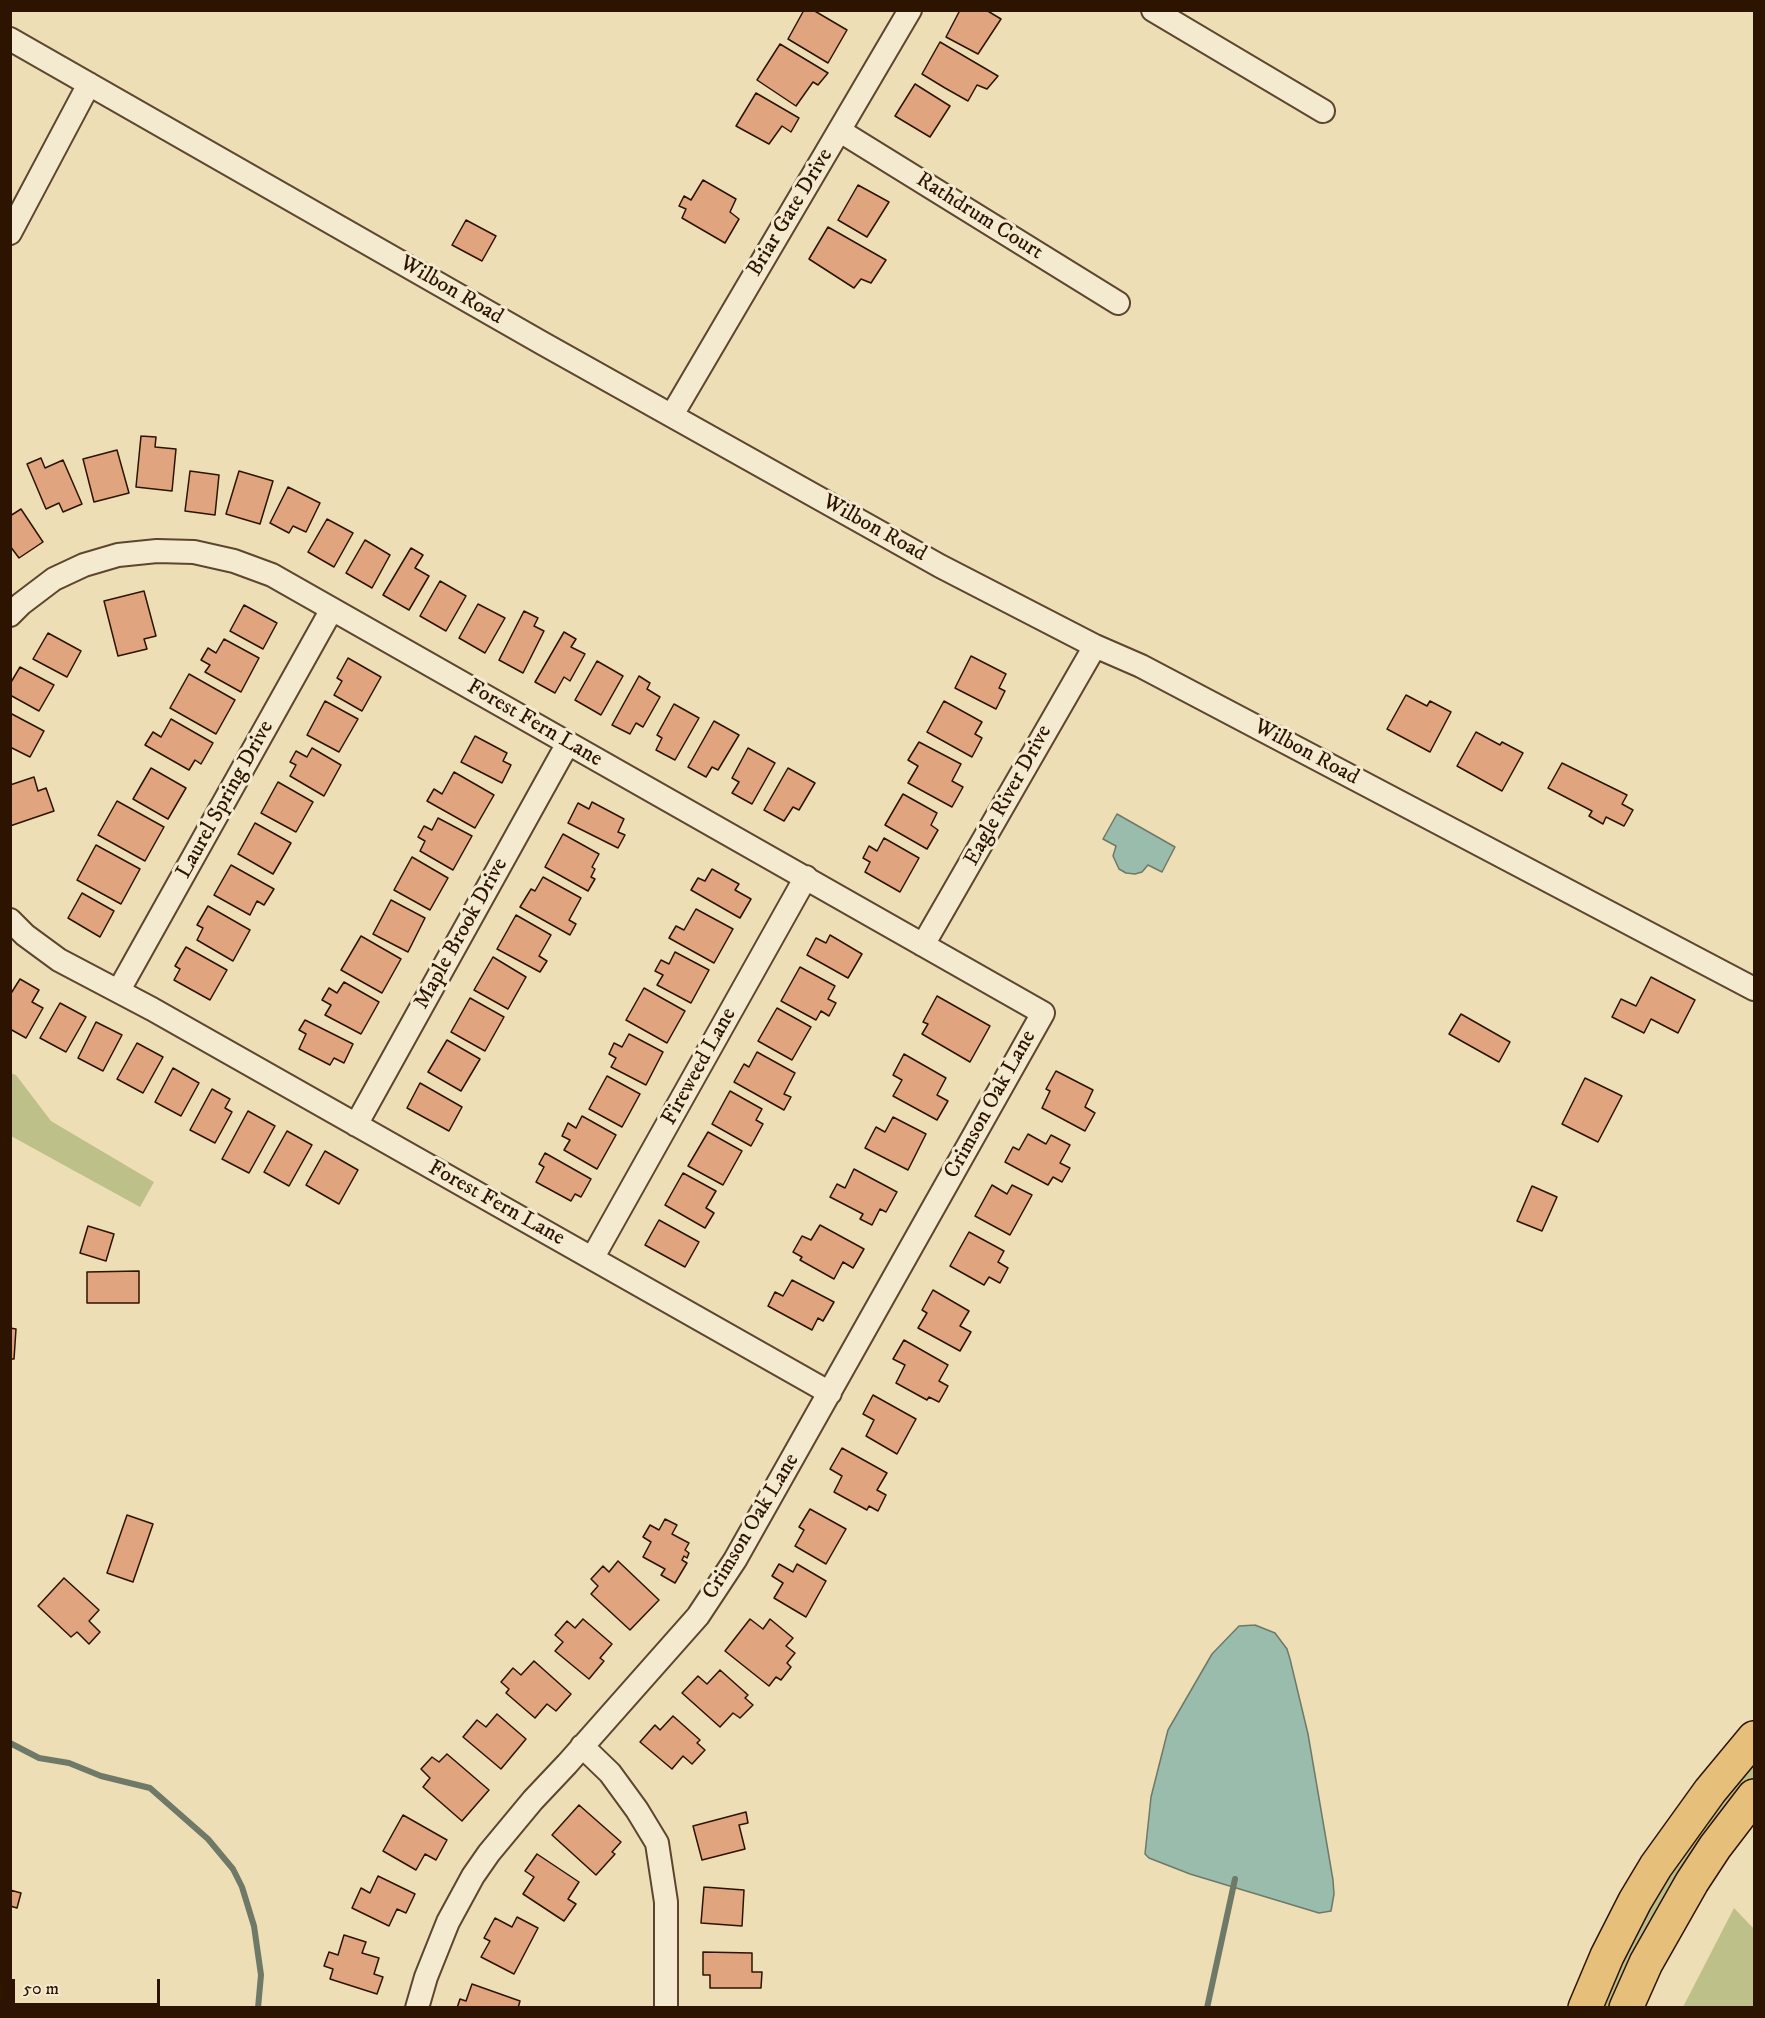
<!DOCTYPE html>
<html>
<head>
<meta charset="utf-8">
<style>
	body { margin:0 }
	#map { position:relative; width:1765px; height:2018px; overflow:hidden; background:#eddeb5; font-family:"IM FELL DW Pica",serif }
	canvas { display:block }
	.frame { position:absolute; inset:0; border:12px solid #2d1400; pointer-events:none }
	.scale { position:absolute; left:12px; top:1979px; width:148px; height:27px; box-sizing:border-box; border:3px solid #2d1400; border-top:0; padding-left:8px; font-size:18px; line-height:21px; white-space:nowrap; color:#2d1400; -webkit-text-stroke:4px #f3eacf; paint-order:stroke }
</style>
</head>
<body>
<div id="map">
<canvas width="1765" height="2018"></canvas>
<div class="frame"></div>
<div class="scale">50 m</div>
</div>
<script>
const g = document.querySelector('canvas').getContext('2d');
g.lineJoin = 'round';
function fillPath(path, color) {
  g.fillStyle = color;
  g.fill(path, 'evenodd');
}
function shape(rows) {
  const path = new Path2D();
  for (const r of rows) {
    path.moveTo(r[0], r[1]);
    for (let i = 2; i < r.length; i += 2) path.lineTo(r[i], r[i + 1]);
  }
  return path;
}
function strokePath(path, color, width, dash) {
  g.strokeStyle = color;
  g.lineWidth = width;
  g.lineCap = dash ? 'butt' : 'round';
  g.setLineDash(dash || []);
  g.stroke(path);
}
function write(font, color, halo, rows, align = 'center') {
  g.font = font + ' "IM FELL DW Pica",serif';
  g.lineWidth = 6;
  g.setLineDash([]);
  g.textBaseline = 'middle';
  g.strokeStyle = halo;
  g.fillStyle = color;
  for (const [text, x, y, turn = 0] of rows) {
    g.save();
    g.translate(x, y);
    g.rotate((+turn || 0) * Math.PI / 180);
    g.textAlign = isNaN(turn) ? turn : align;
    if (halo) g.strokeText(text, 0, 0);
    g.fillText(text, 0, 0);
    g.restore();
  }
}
fillPath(shape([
	[10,1073,16,1075,51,1121,154,1182,140,1207,11,1136],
	[1754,1755,1754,1778,1727,1811,1613,2007,1597,2008,1651,1898],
	[1734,1908,1754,1929,1754,2007,1683,2007]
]), '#bec08a');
const water = shape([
	[1117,814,1175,847,1162,872,1148,865,1142,872,1135,874,1126,873,1119,869,1113,856,1116,846,1103,839,1117,814],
	[1255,1625,1275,1633,1287,1649,1290,1659,1308,1734,1333,1880,1334,1894,1331,1911,1319,1913,1190,1874,1149,1858,1145,1854,1151,1797,1168,1730,1212,1654,1239,1626,1255,1625]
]);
fillPath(water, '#99bcad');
strokePath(water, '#6e7968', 1.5);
strokePath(shape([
	[10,1743,39,1758,69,1763,101,1776,150,1788,208,1839,233,1869,242,1887,254,1926,261,1975,258,2008],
	[1207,2008,1235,1879]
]), '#6e7968', 6);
const building = shape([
	[804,10,813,10,847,30,828,63,788,39,804,10],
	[960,10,986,10,1001,19,978,54,946,37,960,10],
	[940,42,998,76,987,89,977,85,968,101,945,88,922,74,940,42],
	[780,44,828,73,818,85,813,82,796,106,757,80,780,44],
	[915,84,950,106,930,137,895,116,915,84],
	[756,93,799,118,791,132,782,126,769,144,736,126,756,93],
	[703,180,736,199,730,212,739,219,725,243,682,218,686,209,679,206,684,196,691,200,703,180],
	[858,185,889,202,867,237,838,220,858,185],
	[466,220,496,236,482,261,452,245,466,220],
	[828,227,886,260,871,283,861,279,854,288,809,259,828,227],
	[141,436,156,437,155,447,176,449,172,491,136,487,141,436],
	[117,450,129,493,94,502,83,459,117,450],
	[41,458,45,468,63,460,82,504,63,512,59,503,46,509,27,464,41,458],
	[190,471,219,475,215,515,185,511,190,471],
	[239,471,273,481,260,524,226,514,239,471],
	[288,487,320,503,306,532,293,526,289,533,270,523,288,487],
	[21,509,43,542,19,558,10,546,10,516,21,509],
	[327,519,353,533,334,567,308,552,327,519],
	[365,540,390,555,372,588,346,573,365,540],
	[411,548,423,555,415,568,429,576,409,610,383,595,411,548],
	[440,581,466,596,446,631,420,616,440,581],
	[144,591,156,636,144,639,147,649,118,656,104,601,144,591],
	[478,604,505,618,485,653,459,638,478,604],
	[244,605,277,623,263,649,230,631,244,605],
	[524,611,538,618,534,626,544,631,523,673,499,660,524,611],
	[564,632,576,639,571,647,585,654,570,681,564,677,555,693,535,682,564,632],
	[48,633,81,651,67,677,33,659,48,633],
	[224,639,259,658,241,692,205,672,210,665,201,660,208,648,216,653,224,639],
	[971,656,1006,674,999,688,1005,691,996,709,955,688,971,656],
	[348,658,381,677,362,711,334,695,342,681,337,678,348,658],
	[597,661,623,676,601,715,575,700,597,661],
	[20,667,54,685,39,711,10,695,10,684,20,667],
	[189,674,235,700,216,734,170,708,189,674],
	[639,676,650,683,647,689,660,697,643,727,636,723,630,734,612,725,639,676],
	[1406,695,1427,706,1430,701,1451,712,1430,752,1387,729,1406,695],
	[325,701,358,719,339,752,307,735,325,701],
	[944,701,982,722,975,734,982,738,972,757,927,732,944,701],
	[674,704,699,718,675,760,656,750,662,738,657,735,674,704],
	[10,713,44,731,30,757,10,747,10,713],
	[171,719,213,743,201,764,195,760,189,770,145,745,153,732,161,737,171,719],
	[714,721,739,735,718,770,712,767,706,777,688,767,714,721],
	[1476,732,1500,745,1502,742,1523,753,1502,791,1457,766,1476,732],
	[475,736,507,753,503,761,511,765,502,783,461,762,475,736],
	[919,742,961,764,952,781,963,787,952,807,908,783,918,766,908,760,919,742],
	[312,748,341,765,324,796,290,776,296,765,290,762,296,751,307,757,312,748],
	[748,748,775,763,752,804,732,793,739,782,732,778,748,748],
	[1562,763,1627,795,1622,804,1633,810,1624,826,1606,817,1603,824,1589,816,1592,811,1548,788,1562,763],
	[151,768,186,788,168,819,133,799,151,768],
	[788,768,815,783,799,810,793,807,784,821,764,810,788,768],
	[454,772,494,795,475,828,427,801,434,789,442,794,454,772],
	[34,777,38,791,46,788,54,811,10,826,10,785,34,777],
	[278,782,313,802,296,832,261,813,278,782],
	[903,794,937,813,931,825,938,830,927,849,885,825,903,794],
	[117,801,164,827,145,861,98,835,117,801],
	[592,802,624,819,618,832,625,835,618,848,568,823,578,803,589,809,592,802],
	[438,818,472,836,453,870,420,851,425,841,418,837,424,826,432,830,438,818],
	[255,823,291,843,273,874,238,854,255,823],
	[563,834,599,854,592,867,595,869,591,877,595,879,588,891,545,867,563,834],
	[884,838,919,858,900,892,865,872,870,862,863,858,869,846,877,851,884,838],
	[96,845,140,869,121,904,77,880,96,845],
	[412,857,448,878,430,910,394,890,412,857],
	[231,865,274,889,264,905,257,901,250,915,214,895,231,865],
	[712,869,739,884,735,890,751,899,740,918,691,890,698,878,705,881,712,869],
	[543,877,581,898,569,920,576,924,570,935,520,907,531,889,535,891,543,877],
	[82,893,114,911,100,937,68,918,82,893],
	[391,900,425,918,408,952,373,934,391,900],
	[208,906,250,930,233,961,197,940,203,928,197,925,208,906],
	[696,909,733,929,714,963,669,938,676,926,684,930,696,909],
	[516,915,551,935,539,956,547,961,540,972,497,949,516,915],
	[830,935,862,954,848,978,807,955,816,938,826,943,830,935],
	[361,936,401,959,382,993,341,970,361,936],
	[186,947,227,970,210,1000,174,980,180,969,175,966,186,947],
	[675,952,709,970,691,1003,657,985,663,975,655,971,661,960,669,964,675,952],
	[493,957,526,977,508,1009,474,990,493,957],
	[800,967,835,986,828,999,836,1003,829,1016,821,1011,816,1020,781,1001,800,967],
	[1651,977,1695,1000,1678,1033,1651,1019,1644,1033,1612,1017,1621,999,1636,1006,1651,977],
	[20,979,39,990,32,1002,43,1008,26,1038,10,1029,10,995,20,979],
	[344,982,379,1002,361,1034,325,1015,331,1005,322,1000,329,988,337,993,344,982],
	[644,988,685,1011,667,1043,626,1020,644,988],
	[937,996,990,1026,970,1062,922,1034,928,1024,923,1022,937,996],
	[470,998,504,1017,485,1051,451,1032,470,998],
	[60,1003,86,1017,66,1052,40,1038,60,1003],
	[777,1008,811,1027,792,1060,758,1041,777,1008],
	[1461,1014,1510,1042,1499,1062,1449,1034,1461,1014],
	[305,1020,353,1044,344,1063,334,1058,330,1065,299,1049,306,1034,299,1030,305,1020],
	[96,1022,122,1035,103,1071,78,1058,96,1022],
	[629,1034,663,1052,646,1085,611,1067,616,1058,609,1054,614,1043,622,1047,629,1034],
	[447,1040,480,1059,461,1091,428,1072,447,1040],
	[137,1043,163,1057,143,1093,117,1079,137,1043],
	[757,1052,795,1073,784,1094,791,1097,784,1110,734,1082,744,1064,749,1067,757,1052],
	[904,1054,946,1078,937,1095,948,1101,937,1120,893,1096,902,1080,893,1075,904,1054],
	[173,1068,199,1083,181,1116,155,1102,173,1068],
	[1056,1071,1093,1090,1085,1107,1095,1113,1085,1131,1042,1108,1050,1091,1046,1089,1056,1071],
	[607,1076,640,1094,622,1127,589,1109,607,1076],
	[1585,1078,1622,1096,1598,1142,1562,1124,1585,1078],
	[420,1083,462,1107,449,1131,407,1108,420,1083],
	[212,1089,230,1099,225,1108,232,1112,215,1143,190,1130,212,1089],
	[730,1091,762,1109,756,1120,763,1124,751,1146,712,1124,730,1091],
	[248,1111,275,1126,249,1173,222,1159,248,1111],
	[582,1116,616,1135,597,1169,564,1150,570,1140,562,1136,568,1123,576,1128,582,1116],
	[893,1117,926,1134,908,1170,865,1148,876,1127,885,1132,893,1117],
	[287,1131,312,1145,289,1186,264,1172,287,1131],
	[708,1132,742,1151,723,1185,688,1166,708,1132],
	[1028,1134,1046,1144,1051,1135,1070,1145,1060,1163,1070,1168,1062,1182,1053,1177,1048,1185,1005,1162,1013,1147,1019,1150,1028,1134],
	[325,1151,358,1170,339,1204,306,1185,325,1151],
	[545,1153,591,1179,581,1197,575,1194,571,1201,536,1182,544,1167,539,1164,545,1153],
	[854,1169,897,1192,886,1212,880,1209,872,1225,860,1219,863,1214,830,1197,837,1184,845,1188,854,1169],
	[683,1173,716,1191,706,1208,714,1213,705,1228,665,1205,683,1173],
	[992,1185,1007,1194,1012,1185,1032,1195,1010,1235,975,1216,992,1185],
	[1532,1186,1557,1197,1542,1231,1517,1221,1532,1186],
	[659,1220,699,1242,685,1267,645,1245,659,1220],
	[820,1225,864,1249,853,1268,843,1262,834,1279,800,1260,802,1257,793,1252,802,1236,811,1240,820,1225],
	[88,1226,114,1234,106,1261,80,1253,88,1226],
	[969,1232,1004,1251,998,1262,1008,1268,1000,1283,989,1277,984,1285,950,1266,969,1232],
	[139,1271,139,1303,87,1303,87,1272,139,1271],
	[792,1280,834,1302,823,1321,818,1318,812,1330,768,1306,775,1292,783,1296,792,1280],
	[933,1290,969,1311,960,1326,971,1332,960,1351,918,1328,927,1313,922,1310,933,1290],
	[10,1328,16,1329,14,1359,10,1359,10,1328],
	[904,1340,948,1365,939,1381,948,1386,939,1402,929,1397,927,1400,896,1383,905,1365,893,1359,904,1340],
	[873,1395,916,1419,897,1454,866,1436,874,1420,863,1414,873,1395],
	[842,1448,887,1473,877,1490,886,1495,878,1511,869,1506,867,1510,834,1492,842,1476,830,1469,842,1448],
	[810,1509,846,1529,826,1564,795,1546,804,1530,799,1527,810,1509],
	[127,1515,153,1524,133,1582,107,1573,127,1515],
	[665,1519,677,1525,672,1534,689,1543,685,1550,689,1553,687,1558,684,1556,682,1560,687,1563,675,1583,661,1575,665,1569,643,1557,651,1542,643,1537,650,1525,659,1530,665,1519],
	[618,1561,659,1600,630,1630,591,1594,598,1586,591,1579,603,1566,609,1572,618,1561],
	[779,1564,793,1572,797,1564,826,1581,806,1617,774,1598,783,1583,772,1576,779,1564],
	[64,1578,99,1610,89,1621,100,1632,89,1644,77,1632,71,1637,38,1606,64,1578],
	[583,1619,612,1644,600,1658,604,1661,589,1679,555,1651,563,1642,555,1635,567,1621,575,1628,583,1619],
	[750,1619,763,1629,770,1619,793,1638,786,1646,795,1653,787,1663,791,1667,781,1680,776,1677,769,1686,725,1651,750,1619],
	[534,1661,571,1694,556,1711,547,1704,535,1718,506,1693,509,1689,501,1682,513,1668,521,1675,534,1661],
	[720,1670,748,1695,745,1698,753,1705,740,1718,733,1713,720,1727,682,1693,698,1676,707,1684,720,1670],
	[497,1714,526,1739,501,1769,463,1737,477,1720,486,1727,497,1714],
	[673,1716,700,1740,697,1743,705,1750,692,1764,683,1756,672,1769,640,1742,655,1725,660,1730,673,1716],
	[447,1754,489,1790,462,1821,423,1787,430,1778,421,1769,432,1757,439,1762,447,1754],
	[579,1805,621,1842,612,1852,615,1854,596,1875,552,1835,579,1805],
	[746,1812,748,1823,739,1825,745,1849,702,1860,693,1826,746,1812],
	[403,1815,447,1840,436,1860,425,1854,416,1870,383,1851,403,1815],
	[537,1854,579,1882,568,1899,576,1904,564,1921,523,1894,534,1877,525,1871,537,1854],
	[378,1876,415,1894,406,1913,397,1909,389,1926,352,1908,361,1888,370,1893,378,1876],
	[704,1887,744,1890,742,1926,701,1923,704,1887],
	[10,1890,21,1893,17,1908,10,1906,10,1890],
	[517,1917,538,1928,514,1974,481,1957,490,1941,484,1938,495,1918,512,1927,517,1917],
	[344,1935,366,1942,362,1953,379,1958,374,1974,383,1977,377,1994,330,1979,333,1969,324,1966,329,1952,338,1955,344,1935],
	[703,1952,752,1953,752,1972,762,1972,761,1988,710,1988,710,1975,703,1975,703,1952],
	[472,1984,520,2001,518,2008,457,2008,460,1999,466,2001,472,1984]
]);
fillPath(building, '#e0a47e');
strokePath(building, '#2d1400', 1.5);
const minor = shape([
	[1153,10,1323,111],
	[10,39,542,343,940,566,1095,646,1141,666,1754,989],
	[840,131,1118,303],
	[10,233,89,84],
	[672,415,910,10],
	[10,615,21,604,54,579,84,565,118,555,157,551,194,552,234,561,272,575,1043,1013,735,1560,698,1616,567,1764,533,1800,489,1853,473,1876,448,1922,426,1977,417,2008],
	[10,920,25,935,59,960,152,1009,830,1393],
	[923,945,1095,646],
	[119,990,332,609],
	[356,1125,568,743],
	[593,1257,806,877],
	[582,1746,610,1773,637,1810,657,1843,666,1902,666,2008]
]);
const trunk = shape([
	[1585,2008,1607,1956,1635,1901,1656,1866,1710,1791,1754,1738],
	[1626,2008,1646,1963,1692,1882,1715,1847,1754,1796]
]);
strokePath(minor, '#5d462d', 26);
strokePath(trunk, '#2d1400', 36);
strokePath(minor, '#f3eacf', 22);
strokePath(trunk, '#e6bf7a', 33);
write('22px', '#2d1400', '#f3eacf', [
	["Briar Gate Drive",791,213,-59],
	["Rathdrum Court",979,217,32],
	["Wilbon Road",451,291,30],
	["Wilbon Road",874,529,29],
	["Forest Fern Lane",534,724,30],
	["Wilbon Road",1306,753,28],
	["Eagle River Drive",1009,796,-61],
	["Laurel Spring Drive",226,800,-61],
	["Maple Brook Drive",462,934,-61],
	["Fireweed Lane",700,1067,-61],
	["Crimson Oak Lane",991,1105,-61],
	["Forest Fern Lane",496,1204,29],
	["Crimson Oak Lane",752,1527,-59]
]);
</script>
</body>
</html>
